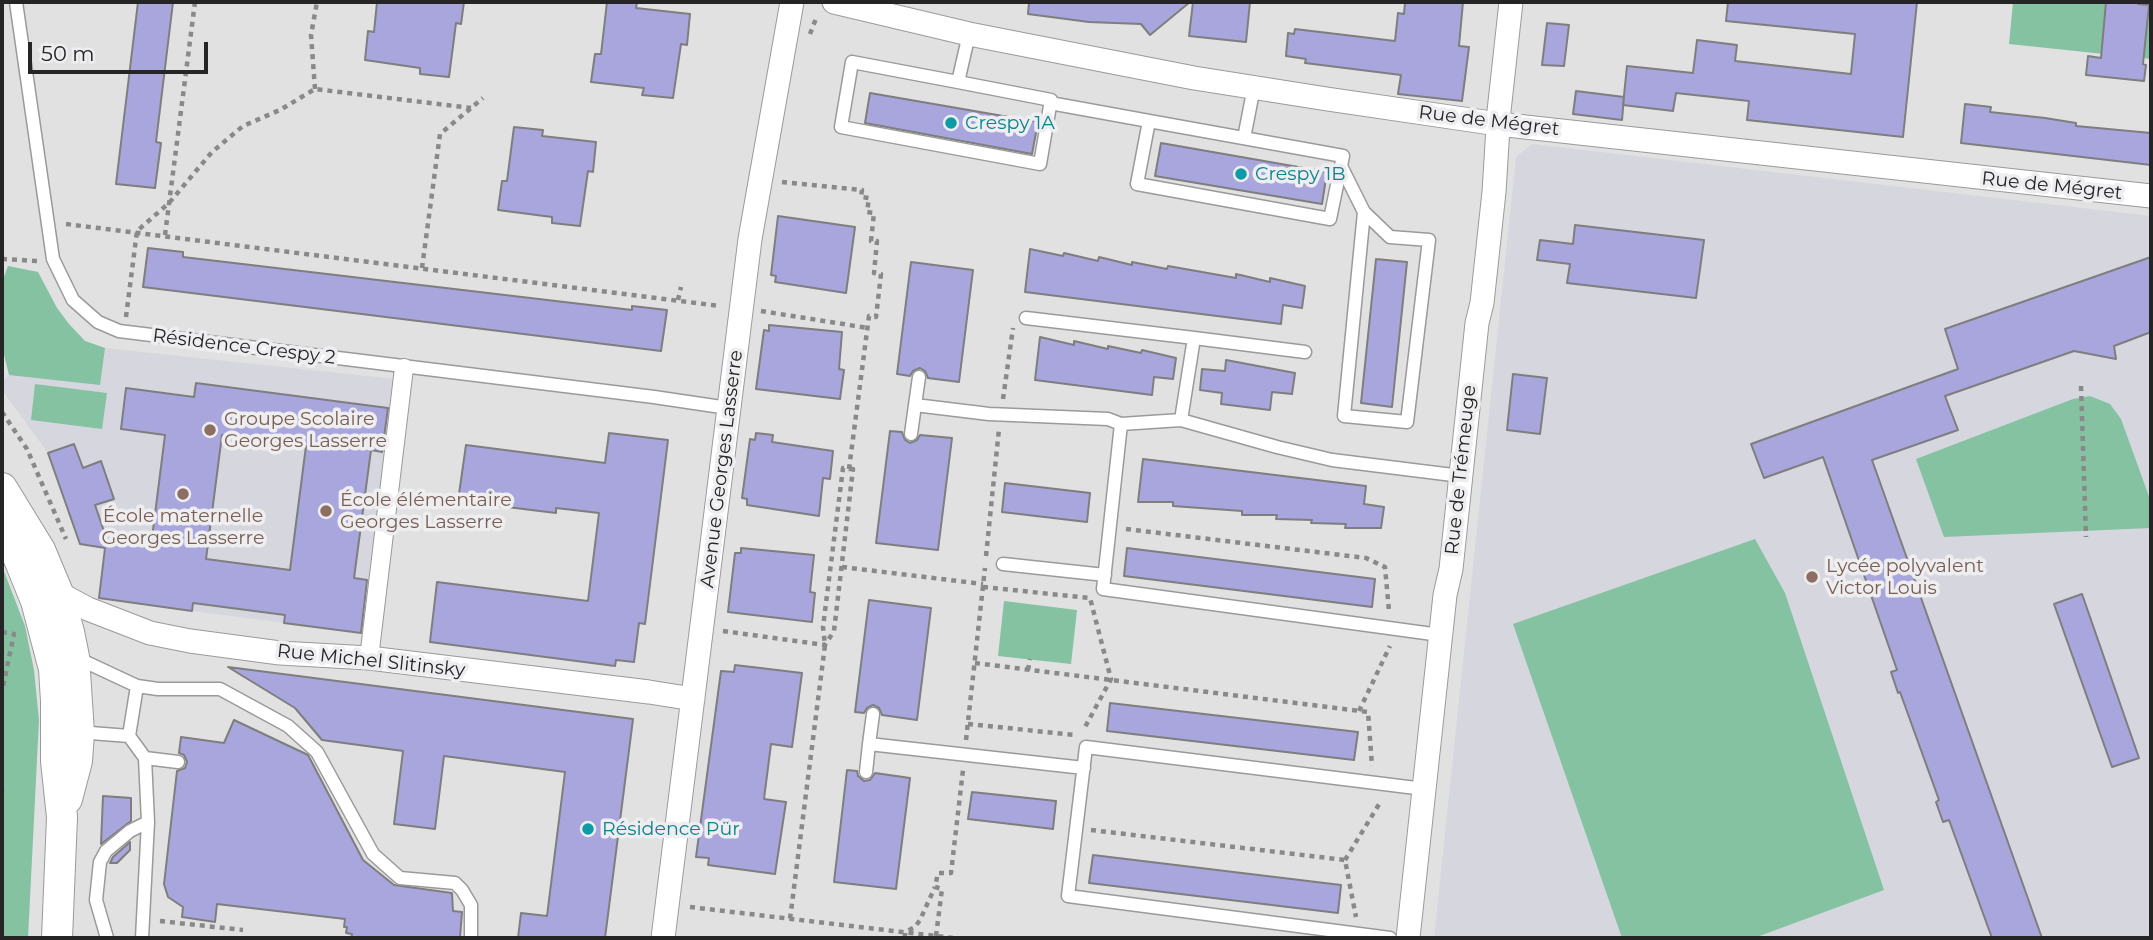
<!DOCTYPE html>
<html>
<head>
<meta charset="utf-8">
<style>
	body { margin:0 }
	#map { position:relative; width:2153px; height:940px; overflow:hidden; background:#e1e1e2; font-family:Montserrat,sans-serif }
	canvas { display:block }
	.frame { position:absolute; inset:0; border:4px solid #252526; pointer-events:none }
	.scale { position:absolute; left:28px; top:42px; width:180px; height:32px; box-sizing:border-box; border:4px solid #252526; border-top:0; padding-left:9px; font-size:21px; line-height:24px; white-space:nowrap; color:#252526; -webkit-text-stroke:5px #eeeef0; paint-order:stroke }
</style>
</head>
<body>
<div id="map">
<canvas width="2153" height="940"></canvas>
<div class="frame"></div>
<div class="scale">50 m</div>
</div>
<script>
const g = document.querySelector('canvas').getContext('2d');
g.lineJoin = 'round';
function fillPath(path, color) {
  g.fillStyle = color;
  g.fill(path, 'evenodd');
}
function shape(rows) {
  const path = new Path2D();
  for (const r of rows) {
    path.moveTo(r[0], r[1]);
    for (let i = 2; i < r.length; i += 2) path.lineTo(r[i], r[i + 1]);
  }
  return path;
}
function strokePath(path, color, width, dash) {
  g.strokeStyle = color;
  g.lineWidth = width;
  g.lineCap = dash ? 'butt' : 'round';
  g.setLineDash(dash || []);
  g.stroke(path);
}
function write(font, color, halo, rows, align = 'center') {
  g.font = font + ' Montserrat,sans-serif';
  g.lineWidth = 7;
  g.setLineDash([]);
  g.textBaseline = 'middle';
  g.strokeStyle = halo;
  g.fillStyle = color;
  for (const [text, x, y, turn = 0] of rows) {
    g.save();
    g.translate(x, y);
    g.rotate((+turn || 0) * Math.PI / 180);
    g.textAlign = isNaN(turn) ? turn : align;
    if (halo) g.strokeText(text, 0, 0);
    g.fillText(text, 0, 0);
    g.restore();
  }
}
fillPath(shape([
	[1532,144,2151,216,2151,938,1434,938,1516,157],
	[8,266,38,272,57,308,69,324,85,341,105,348,395,379,362,633,99,599,105,548,80,544,48,453,2,390,2,381,9,375,2,346,2,282]
]), '#d6d6df');
fillPath(shape([
	[2013,2,2151,2,2151,59,2009,44],
	[8,266,38,272,57,308,69,324,85,341,105,348,100,385,9,375,2,346,2,282],
	[35,384,107,393,102,429,31,420],
	[2090,396,2110,404,2121,419,2151,502,2151,528,1944,537,1916,459,2073,399],
	[1755,539,1785,593,1884,890,1754,938,1622,938,1513,624],
	[2,566,25,626,34,670,39,720,28,938,2,938],
	[1004,601,1077,610,1071,664,998,656]
]), '#84c2a2');
const building = shape([
	[138,2,173,2,156,142,161,143,155,188,116,184,138,2],
	[377,2,464,2,461,24,456,23,449,77,420,74,420,68,365,60,368,31,374,32,377,2],
	[607,2,637,2,636,8,690,14,687,45,681,44,673,98,642,95,644,88,591,82,595,54,601,54,607,2],
	[1029,2,1190,2,1150,35,1141,24,1089,22,1028,14,1029,2],
	[1193,2,1250,2,1246,42,1189,36,1193,2],
	[1405,2,1463,2,1459,46,1469,47,1462,101,1398,94,1401,75,1305,63,1306,59,1286,56,1288,33,1294,34,1295,29,1395,41,1398,13,1404,14,1405,2],
	[1728,2,1917,2,1903,137,1747,120,1749,101,1676,93,1673,111,1623,105,1627,66,1693,73,1697,40,1737,45,1735,61,1851,74,1855,34,1726,21,1728,2],
	[2106,2,2138,2,2138,4,2149,5,2143,64,2146,65,2144,81,2086,75,2088,56,2101,58,2106,2],
	[1547,23,1569,25,1564,66,1542,65,1547,23],
	[1576,91,1624,97,1622,120,1573,114,1576,91],
	[870,93,1038,122,1032,154,865,123,870,93],
	[1965,104,1991,107,1990,112,2045,118,2076,123,2076,126,2151,133,2151,165,1961,143,1965,104],
	[514,127,543,130,542,136,596,142,593,172,588,171,580,226,552,223,552,217,498,210,502,181,507,181,514,127],
	[1161,143,1327,172,1322,204,1155,176,1161,143],
	[778,216,855,227,846,293,775,282,776,276,771,275,778,216],
	[1575,225,1704,240,1696,298,1567,283,1570,264,1537,260,1540,240,1573,244,1575,225],
	[148,248,183,252,183,257,632,310,632,306,667,310,661,351,143,287,148,248],
	[1030,249,1063,256,1064,253,1098,261,1099,257,1132,265,1132,262,1167,269,1168,266,1236,278,1236,274,1270,282,1270,278,1305,286,1302,308,1283,305,1281,324,1025,292,1030,249],
	[2151,257,2151,332,2114,346,2116,359,2074,351,1945,396,1958,430,1872,460,2042,938,1992,938,1949,820,1943,822,1936,802,1939,800,1900,692,1898,693,1891,672,1897,670,1823,457,1764,478,1751,444,1958,369,1945,329,2151,257],
	[1376,259,1407,262,1392,407,1361,403,1376,259],
	[911,262,973,270,959,382,928,378,925,371,920,368,913,371,910,376,897,374,911,262],
	[769,325,842,332,839,369,844,370,840,399,756,389,764,330,769,331,769,325],
	[1040,337,1074,345,1074,341,1108,349,1108,346,1141,353,1142,350,1176,358,1173,379,1154,377,1152,395,1035,380,1040,337],
	[1226,360,1295,373,1292,394,1272,392,1270,410,1221,404,1222,393,1200,390,1202,369,1225,371,1226,360],
	[1513,374,1547,378,1540,434,1507,430,1513,374],
	[196,383,388,408,382,452,371,450,354,578,367,580,361,633,284,623,285,615,193,603,192,611,99,598,105,548,80,544,48,453,74,444,83,468,101,461,114,499,95,505,107,540,151,546,165,435,121,429,126,388,194,397,196,383],
	[222,435,306,446,290,570,206,559,222,435],
	[890,431,902,432,905,440,910,443,917,440,920,435,952,438,938,550,876,543,890,431],
	[609,433,668,440,645,624,639,623,634,662,616,660,615,666,430,642,437,582,588,601,599,513,556,508,556,513,458,501,466,445,605,463,609,433],
	[756,433,773,435,772,442,833,451,830,479,823,478,819,516,747,505,747,499,742,498,750,439,755,440,756,433],
	[1143,459,1366,486,1364,504,1384,507,1381,528,1345,528,1346,524,1311,523,1312,520,1276,519,1277,515,1242,515,1242,511,1173,506,1173,502,1138,502,1143,459],
	[1005,483,1090,493,1087,522,1002,512,1005,483],
	[741,548,814,555,810,592,815,593,812,622,728,612,735,553,741,553,741,548],
	[1127,548,1375,579,1372,607,1124,576,1127,548],
	[2082,594,2139,758,2112,767,2054,604,2082,594],
	[869,600,931,608,917,720,882,715,879,708,873,705,867,708,864,713,855,712,869,600],
	[735,665,802,673,792,747,771,744,764,799,786,802,775,874,708,865,709,858,696,857,721,671,734,672,735,665],
	[228,667,633,719,605,938,518,938,521,913,547,916,565,772,444,756,435,829,394,824,403,751,322,740,295,708,228,667],
	[1110,703,1358,732,1354,760,1107,731,1110,703],
	[234,720,308,755,363,860,394,885,452,893,453,911,462,912,460,938,351,938,352,934,346,933,347,927,344,927,345,919,217,904,215,922,182,917,183,907,168,897,164,884,177,771,185,768,187,762,184,755,179,753,181,737,224,743,234,720],
	[847,770,857,771,858,776,864,781,870,780,875,773,910,778,896,889,834,882,847,770],
	[972,792,1056,801,1053,829,968,819,972,792],
	[103,796,131,798,131,821,101,844,103,796],
	[130,842,130,850,117,863,110,863,113,857,130,842],
	[1093,855,1341,885,1338,913,1089,883,1093,855]
]);
fillPath(building, '#a9a6de');
strokePath(building, '#7e7e7f', 2);
const service = shape([
	[16,2,53,259,73,300,98,322,119,331,654,397,728,408],
	[958,82,1051,100,1040,164,841,127,852,62,958,82,969,34],
	[1050,103,1149,121],
	[1149,121,1343,156,1330,219,1137,184,1149,121],
	[1244,138,1254,87],
	[1341,166,1364,212,1390,237,1429,240,1407,422,1344,416,1364,212],
	[1026,318,1194,338],
	[919,377,915,405,989,414,1108,419,1121,424],
	[1181,420,1194,338,1305,352],
	[911,434,915,405],
	[1003,564,1105,575],
	[1440,635,1103,589,1121,424,1181,420,1277,447,1332,460,1461,476],
	[77,658,137,686],
	[873,714,869,744,1084,768],
	[78,732,129,736],
	[145,758,178,762],
	[866,772,869,744],
	[107,938,96,900,100,862,106,851,130,831,148,822],
	[142,938,148,822,145,758,129,736,137,686,158,689,220,689,288,726,317,752,373,854,400,878,455,883,462,890,471,905,471,938],
	[1390,938,1068,896,1086,747,1424,789]
]);
const pedestrian = shape([
	[369,658,404,368]
]);
const minor = shape([
	[834,2,969,34,1194,78,1327,99,1498,124,2151,196],
	[58,593,88,609,150,633,190,641,280,653,369,658,649,692,693,699],
	[663,938,750,239,792,2],
	[1408,938,1445,595,1451,569,1477,323,1482,303,1494,192,1499,111,1511,2]
]);
const tertiary = shape([
	[2,488,40,550,58,593,69,632,74,657,79,733,77,761,67,799],
	[2,526,19,559,36,601,54,669,56,701,56,761,62,817,57,938]
]);
strokePath(service, '#9a9a9b', 15);
strokePath(pedestrian, '#9a9a9b', 20);
strokePath(minor, '#9a9a9b', 25);
strokePath(tertiary, '#9a9a9b', 32);
strokePath(shape([
	[810,34,817,16],
	[315,89,311,35,317,2],
	[782,182,862,190,861,197,869,198,867,212,874,213,871,241,877,241,874,273,881,274,876,317,869,316,849,469,843,468,823,627,825,645,790,919],
	[66,224,720,306],
	[165,235,195,2],
	[2,259,38,261],
	[422,268,440,134,483,98],
	[678,300,681,287],
	[761,311,868,328],
	[126,317,137,231,169,203,212,152,243,126,280,110,315,89,471,108],
	[2081,386,2086,537],
	[1003,399,1013,328],
	[2,412,27,449,66,539],
	[1126,529,1366,558,1385,567,1389,611],
	[986,556,999,429],
	[842,567,983,584],
	[983,587,1090,598,1111,679,1084,729],
	[723,631,825,645,834,631,853,469,849,469],
	[2,632,14,634,2,691],
	[975,663,1368,712,1372,766],
	[1028,670,1030,659],
	[1359,711,1390,646],
	[968,724,1075,735],
	[966,740,985,568],
	[2,787,2,793],
	[1091,830,1345,860,1356,917],
	[1345,860,1381,801],
	[690,907,953,938],
	[160,921,243,930],
	[936,936,942,889,935,887,938,873,951,873,963,770],
	[905,938,905,932,915,927,920,920,935,887]
]), '#89898a', 4.5, [5, 5]);
strokePath(service, '#fff', 12);
strokePath(pedestrian, '#fff', 18);
strokePath(minor, '#fff', 23);
strokePath(tertiary, '#fff', 30);
for (const [x, y, r, color] of [
	[951,123,7,"#0f9aa8"],
	[1241,174,7,"#0f9aa8"],
	[210,430,7,"#8d6e63"],
	[183,494,7,"#8d6e63"],
	[326,511,7,"#8d6e63"],
	[1812,577,7,"#8d6e63"],
	[588,829,7,"#0f9aa8"]
]) {
  const dot = new Path2D();
  dot.arc(x, y, r, 0, 2 * Math.PI);
  g.fillStyle = color;
  g.fill(dot);
  strokePath(dot, '#eeeef0', 2.5);
}
write('19px', '#252526', '#eeeef0', [
	["Rue de Mégret",1489,121,7],
	["Rue de Mégret",2052,186,6],
	["Résidence Crespy 2",244,347,7],
	["Avenue Georges Lasserre",722,469,-83],
	["Rue de Trémeuge",1461,470,-84],
	["Rue Michel Slitinsky",371,661,6]
]);
write('19px', '#0d838f', '#eeeef0', [
	["Crespy 1A",965,123],
	["Crespy 1B",1255,174],
	["Résidence Pür",602,829]
], 'left');
write('19px', '#785e54', '#eeeef0', [
	["Groupe Scolaire",224,419],
	["Georges Lasserre",224,441],
	["École élémentaire",340,500],
	["Georges Lasserre",340,522],
	["École maternelle",183,516,"center"],
	["Georges Lasserre",183,538,"center"],
	["Lycée polyvalent",1826,566],
	["Victor Louis",1826,588]
], 'left');
</script>
</body>
</html>
